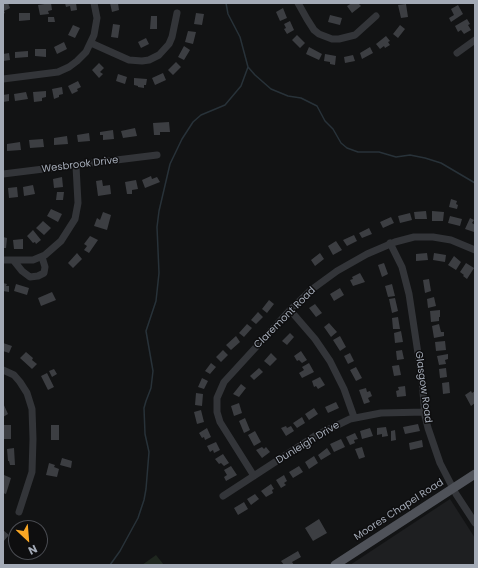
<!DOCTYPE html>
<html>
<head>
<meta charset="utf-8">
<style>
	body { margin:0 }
	#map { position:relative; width:478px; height:568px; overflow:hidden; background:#121314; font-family:Poppins,sans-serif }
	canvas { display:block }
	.frame { position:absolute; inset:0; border:4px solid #a3aab6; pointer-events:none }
	.north { position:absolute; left:8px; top:520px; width:40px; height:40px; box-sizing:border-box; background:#0e0e0f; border:1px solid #4a4c52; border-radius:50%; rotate:154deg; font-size:11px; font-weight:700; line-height:16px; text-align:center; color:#a3aab6 }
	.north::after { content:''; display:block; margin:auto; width:14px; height:18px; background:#faa724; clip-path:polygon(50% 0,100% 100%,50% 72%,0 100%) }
</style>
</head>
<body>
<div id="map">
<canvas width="478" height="568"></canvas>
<div class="frame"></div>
<div class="north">N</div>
</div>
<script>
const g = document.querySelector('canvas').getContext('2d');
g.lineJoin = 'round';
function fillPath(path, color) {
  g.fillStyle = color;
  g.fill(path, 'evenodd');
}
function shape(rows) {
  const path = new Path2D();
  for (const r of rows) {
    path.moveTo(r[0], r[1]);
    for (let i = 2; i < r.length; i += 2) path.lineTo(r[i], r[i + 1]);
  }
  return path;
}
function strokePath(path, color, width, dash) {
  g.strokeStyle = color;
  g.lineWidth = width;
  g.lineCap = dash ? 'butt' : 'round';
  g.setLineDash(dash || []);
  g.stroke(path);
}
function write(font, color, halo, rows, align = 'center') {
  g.font = font + ' Poppins,sans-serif';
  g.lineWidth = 3;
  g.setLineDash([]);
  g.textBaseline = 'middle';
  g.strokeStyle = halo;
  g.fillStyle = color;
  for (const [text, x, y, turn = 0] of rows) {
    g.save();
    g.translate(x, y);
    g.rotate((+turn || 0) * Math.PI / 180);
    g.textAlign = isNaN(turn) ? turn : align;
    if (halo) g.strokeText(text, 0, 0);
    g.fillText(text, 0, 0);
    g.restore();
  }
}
fillPath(shape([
	[450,499,475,538,475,565,350,565]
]), '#1e1f21');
fillPath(shape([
	[156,555,164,565,142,565]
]), '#1f271f');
strokePath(shape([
	[226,3,228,14,240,37,248,67,255,75,271,89,288,96,301,98,317,106,325,121,333,129,341,143,347,148,358,152,379,152,396,157,410,155,425,158,441,163,475,183],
	[110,565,120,551,138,518,144,500,146,489,149,452,145,434,144,408,146,401,151,388,153,371,146,331,156,301,159,273,157,227,159,211,170,164,182,139,193,122,201,115,225,105,241,86,248,67]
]), '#283239', 1.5);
fillPath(shape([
	[3,3,8,3,10,8,4,11,5,13,3,14],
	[51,3,52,10,48,11,49,14,40,15,38,5],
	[65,3,76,3,77,10,71,11,70,6,66,7],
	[110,3,118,3,119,10,112,12],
	[352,3,358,3,361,6,352,13,347,6],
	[406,4,408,17,401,18,398,5],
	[458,5,463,14,451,22,449,18,454,15,451,9],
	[283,8,287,18,280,21,276,12],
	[19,13,30,13,30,20,19,21],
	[196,13,204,14,202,25,194,24],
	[330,15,342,18,340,25,328,22],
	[151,16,157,16,157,29,150,29],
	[48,17,54,17,55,22,48,22],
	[467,19,470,24,468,25,471,30,464,34,461,30,458,32,455,26],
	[290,21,294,30,287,34,284,29,286,28,284,24],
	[113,24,120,25,118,38,111,37],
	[73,25,80,28,75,38,68,35],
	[400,25,405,29,398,38,393,34],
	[188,31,196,32,193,44,185,42],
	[297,35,305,43,300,48,292,40],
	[386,36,390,41,388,42,390,45,385,48,384,46,380,49,376,44],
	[146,38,149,44,141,48,138,42],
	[64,42,67,49,57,54,54,47],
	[184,46,190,50,184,60,178,57],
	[309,47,322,54,319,60,306,54],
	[370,47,373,53,362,59,360,53],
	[35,49,46,49,46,57,35,56],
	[28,51,28,57,15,58,15,52],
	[9,53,10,60,3,61,3,54],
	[325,54,336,56,335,65,330,64,330,62,324,61],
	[353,55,355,61,345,63,344,57],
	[176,62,181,67,173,75,168,70],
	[99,63,104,68,100,72,103,74,99,78,92,70],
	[163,73,166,80,155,85,152,78],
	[118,74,127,77,125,84,116,81],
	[134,78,147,79,146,85,144,85,144,88,138,87,138,86,134,85],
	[78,81,81,87,77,89,78,91,72,94,68,86],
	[62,87,63,94,59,95,59,97,54,99,52,89],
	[46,91,46,97,42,98,42,101,34,102,33,92],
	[26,92,28,99,15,101,14,94],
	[9,94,9,101,3,102,3,95],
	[169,122,170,132,160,132,160,135,154,135,153,123],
	[135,128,137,136,123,138,121,131],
	[113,130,114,139,103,140,103,135,100,135,100,132],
	[89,133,90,141,78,142,77,135],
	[67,136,68,144,54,145,54,138],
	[43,139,44,147,30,148,29,140],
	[20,142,21,150,7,151,7,144],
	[151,176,152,179,157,177,160,182,145,188,142,180],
	[62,177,63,187,54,188,53,179],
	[102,180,103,186,110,185,111,194,98,196,96,181],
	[136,180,138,189,132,190,132,194,127,194,125,182],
	[33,185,35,194,24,196,23,187],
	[17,187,18,197,9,198,8,188],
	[57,192,64,192,63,200,56,200],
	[451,199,457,201,456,204,458,205,457,209,449,207],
	[51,209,62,214,58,222,47,216],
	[426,211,427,219,415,219,414,212],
	[432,211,444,212,443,221,432,221],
	[103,212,111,215,107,230,94,226,97,218,100,220],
	[410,213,412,220,400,223,398,216],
	[450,216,462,219,460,226,448,223],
	[391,217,394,223,383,228,380,222],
	[470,218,474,220,472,223,475,225,474,232,465,229],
	[43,221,51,228,44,235,36,228],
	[369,228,372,234,362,238,359,233],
	[33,230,41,240,36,244,35,242,33,243,27,236],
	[354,235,357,241,347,246,343,240],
	[90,236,98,240,89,253,84,250,87,246,84,244],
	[3,237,7,238,6,248,3,248],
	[23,239,23,249,14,249,13,240],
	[336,241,342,250,333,255,328,246],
	[77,253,82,259,73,268,68,263],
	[320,253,324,259,315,266,311,260],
	[427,253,428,260,416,261,416,254],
	[434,253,446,255,445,262,433,260],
	[454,256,461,262,456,270,448,265],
	[384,263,388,274,382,277,378,265],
	[466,263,474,268,467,279,463,276,464,275,460,272],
	[360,273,365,282,353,286,350,280,353,279,352,277],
	[429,279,431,291,425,293,423,280],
	[3,283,7,284,6,286,9,286,9,292,3,291],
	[16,284,29,288,27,295,14,291],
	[392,284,395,296,388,297,385,286],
	[340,288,344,295,334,301,330,294],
	[52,292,56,300,41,306,38,298],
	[434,297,436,306,428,308,427,299],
	[395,298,398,311,392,313,389,299],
	[269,300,274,304,267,313,262,309],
	[315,304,322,313,316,317,309,308],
	[440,310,440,317,439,317,439,321,431,322,430,311],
	[258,312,263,317,256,324,251,320],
	[398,317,400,329,393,329,392,318],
	[329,323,337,332,331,337,324,327],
	[247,324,252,328,244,337,239,333],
	[439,324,441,332,444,332,444,336,434,338,432,326],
	[401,331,403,342,395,343,394,333],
	[290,333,294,337,287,345,282,341],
	[236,336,240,342,231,350,226,345],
	[340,336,346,347,340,351,333,340],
	[445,341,446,350,436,351,435,342],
	[3,343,12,346,9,353,3,351],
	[223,350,228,355,221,362,216,357],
	[402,350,404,359,397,360,396,351],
	[301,351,307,360,302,363,299,360,297,361,294,356],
	[26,352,33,358,32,360,37,364,32,369,20,358],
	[271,353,277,359,270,366,264,361],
	[350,353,354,361,348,364,344,356],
	[448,354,448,359,445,360,446,364,439,365,437,356],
	[211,363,216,367,210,374,205,371],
	[309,363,314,372,302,378,299,373,304,370,302,367],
	[399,365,401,375,394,376,392,366],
	[356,367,362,378,356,381,350,370],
	[259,368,263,372,254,380,250,376],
	[446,368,447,377,440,378,439,369],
	[54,369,57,374,52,377,49,371],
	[47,373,54,387,48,390,41,376],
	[320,377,325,385,318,389,316,386,314,387,312,381],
	[202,378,208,381,204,389,198,387],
	[449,382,450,393,443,394,442,383],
	[241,384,246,388,239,397,233,394],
	[405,386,406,396,397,397,396,391,399,390,398,387],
	[366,388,367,392,370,391,372,396,368,398,370,402,364,404,359,390],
	[471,391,472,393,475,391,475,403,471,406,465,395],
	[196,393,203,394,202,406,195,405],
	[336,402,339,408,328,413,325,407],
	[3,403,8,414,3,417],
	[239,403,242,413,234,416,231,406],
	[314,408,318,414,309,420,305,414],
	[201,410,204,422,197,424,194,412],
	[302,417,305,423,297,428,293,423],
	[245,418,250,430,244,433,239,421],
	[418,424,420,431,405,434,403,427],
	[3,425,11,425,11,439,4,439],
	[51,425,59,425,59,440,51,440],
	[286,426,287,428,291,426,294,431,286,436,281,428],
	[386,427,388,436,382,437,382,434,377,435,377,428],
	[207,428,211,437,205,440,204,437,202,438,199,433],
	[370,428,373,436,362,439,360,431],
	[395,430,396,440,391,441,391,431],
	[255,431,261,442,254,446,248,435],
	[355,433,358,439,354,440,355,443,350,445,346,437],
	[341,439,345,447,334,452,330,444],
	[422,440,423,447,410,450,409,443],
	[216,442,220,450,214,453,213,450,210,452,207,446],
	[262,447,264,449,266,447,270,452,262,458,256,450],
	[362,447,365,457,359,459,355,449],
	[14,448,15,465,10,465,9,461,8,461,7,449],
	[327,448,331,454,321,460,318,455],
	[223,454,229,463,224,466,221,463,219,464,215,459],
	[314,456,318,463,309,469,305,462],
	[62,458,72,461,71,468,60,465],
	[49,463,55,465,54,467,59,469,57,477,46,475],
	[231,466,237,475,226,481,224,477,227,475,224,470],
	[299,466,303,472,293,478,289,472],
	[4,475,11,478,6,494,3,493],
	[284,475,287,481,284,483,286,485,281,488,276,480],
	[271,484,274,489,272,490,273,493,266,497,261,491],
	[255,494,259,499,251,505,247,499],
	[244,502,248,509,238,515,234,508],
	[319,519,327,533,313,541,305,528],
	[3,530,9,535,3,542],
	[298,551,301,557,292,562,294,565,284,565,281,561]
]), '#3c3e42');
strokePath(shape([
	[298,3,307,19,314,30,319,34,332,39,339,39,355,35,376,16],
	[91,43,129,60,142,61,149,60,159,55,169,44,172,37,177,13],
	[457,53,475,40],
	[3,79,58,72,69,67,77,61,86,52,94,35,97,18,94,3],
	[3,174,157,155],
	[390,243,402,267,409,294,422,380,425,416,428,428,440,463,456,494,475,523],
	[3,260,33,260,45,255,61,241,75,219,78,203,76,166],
	[14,261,22,271,30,277,38,276,44,273,45,267,42,257],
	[290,310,315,339,330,361,344,389,354,417],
	[3,370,14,375,20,382,27,393,32,409,33,439,32,472,19,512],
	[254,476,220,422,217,412,217,398,224,382,290,310,311,290,337,271,367,254,395,242,414,237,433,237,451,240,475,250],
	[223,496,315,436,350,419,381,413,425,412]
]), '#333539', 7);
strokePath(shape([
	[335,565,475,474]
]), '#4f5259', 9);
write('10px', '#a3aab6', '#0e0e0f', [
	["Wesbrook Drive",80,165,-7],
	["Claremont Road",285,318,-45],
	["Glasgow Road",423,387,82],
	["Dunleigh Drive",308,443,-31],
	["Moores Chapel Road",399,510,-33]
]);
</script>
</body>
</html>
